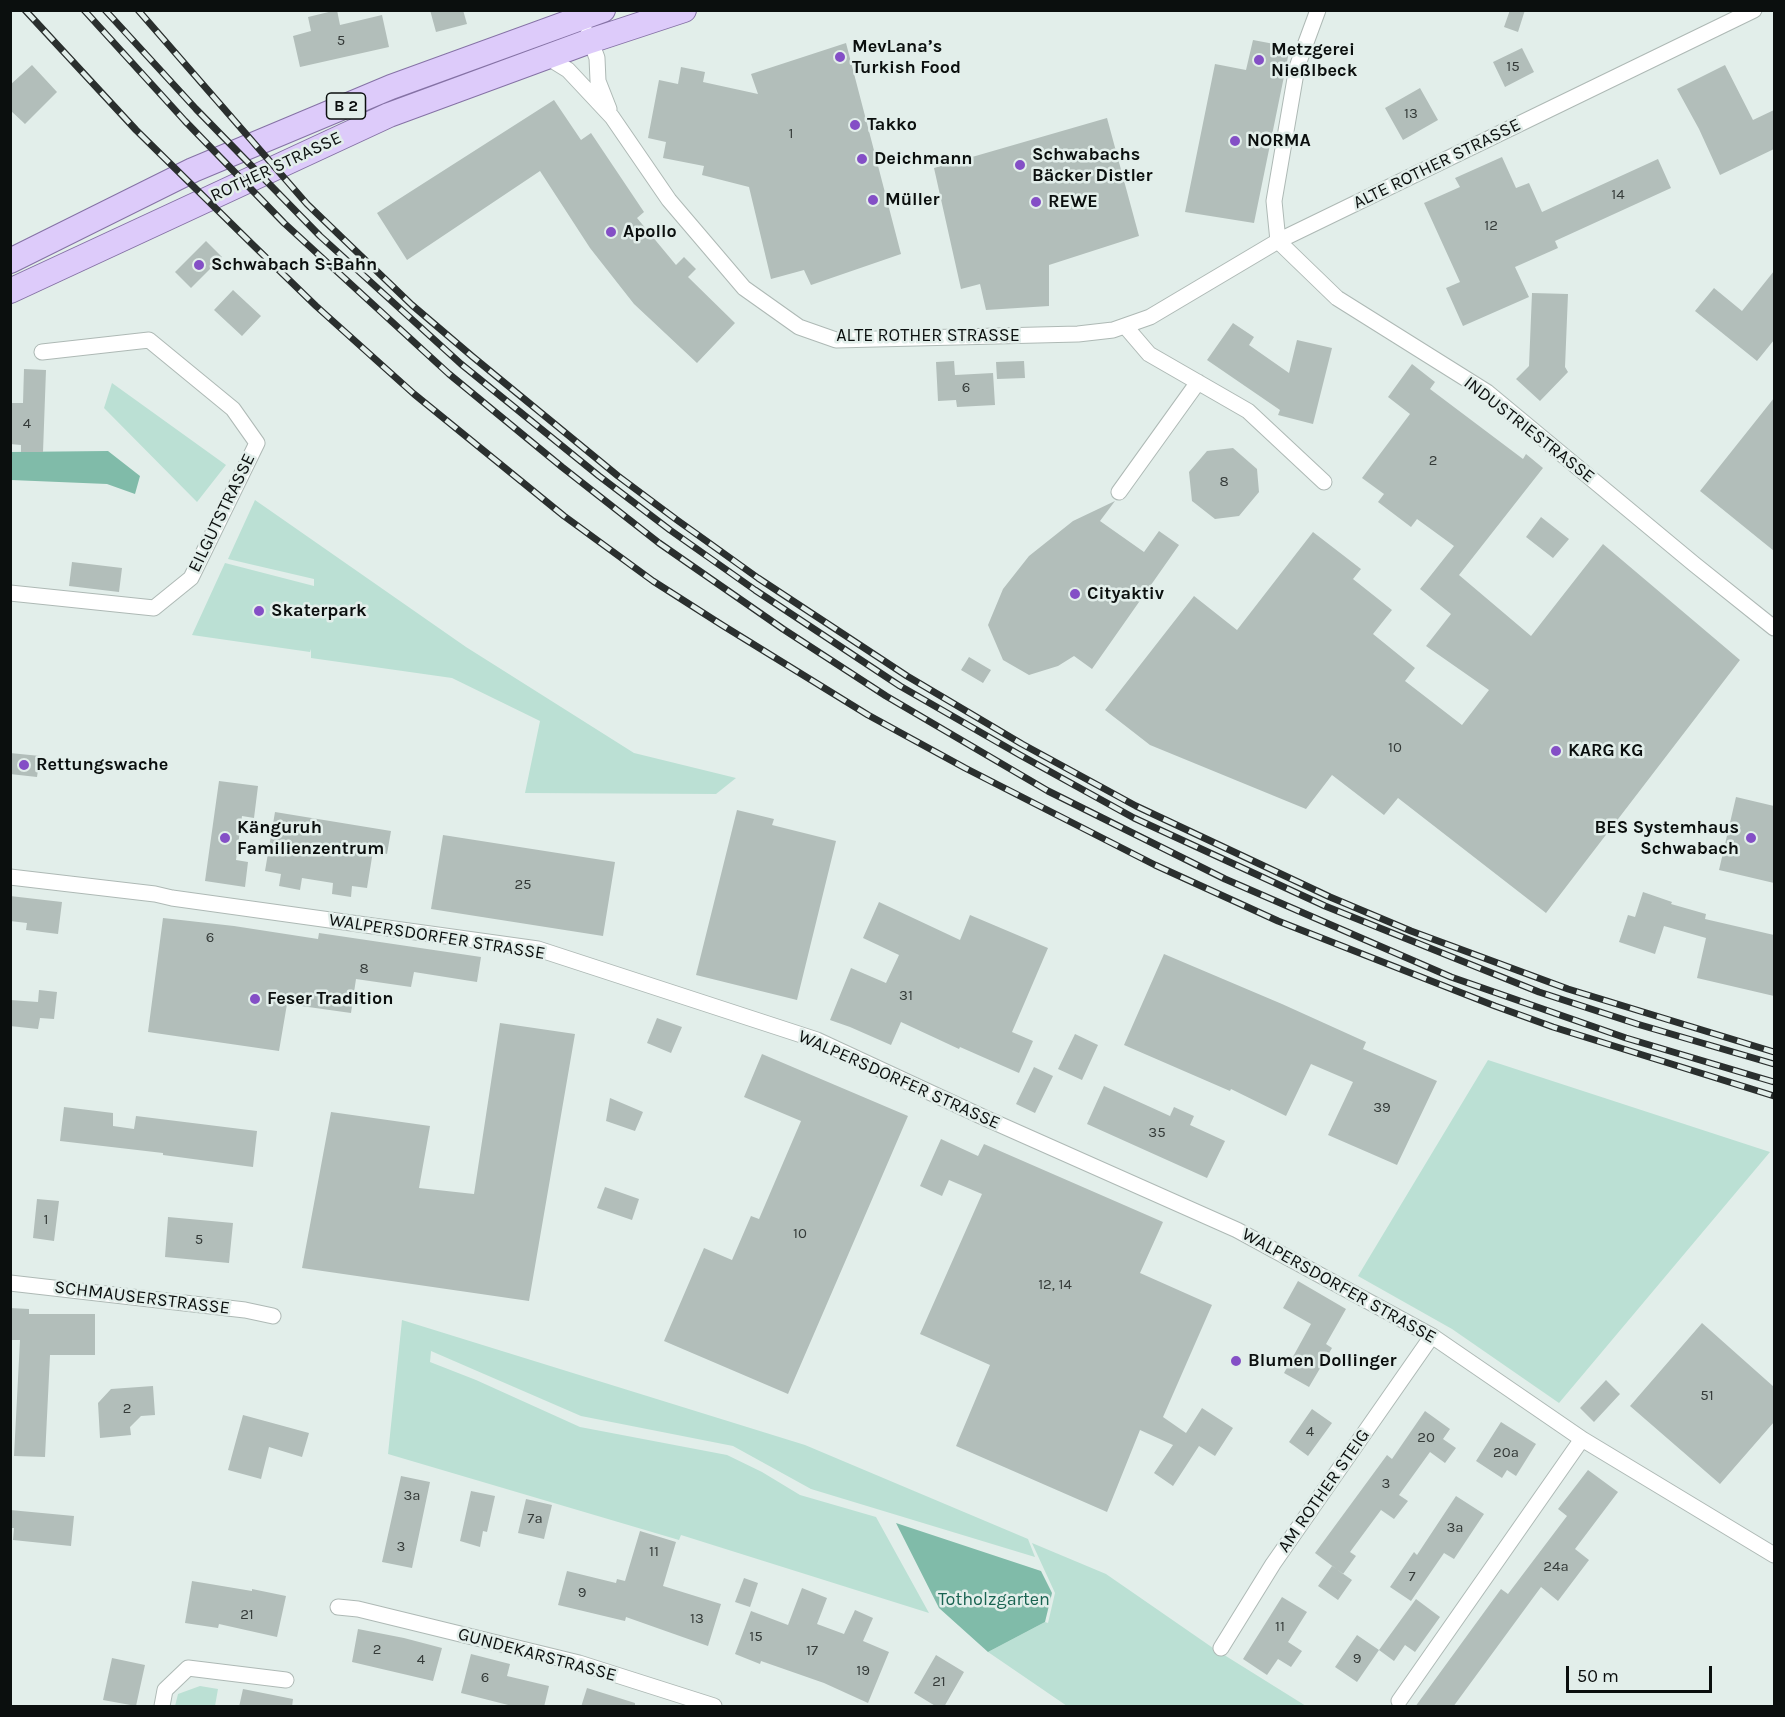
<!DOCTYPE html>
<html>
<head>
<meta charset="utf-8">
<style>
	body { margin:0 }
	#map { position:relative; width:1785px; height:1717px; overflow:hidden; background:#e2eeea; font-family:Karla,sans-serif }
	canvas { display:block }
	.frame { position:absolute; inset:0; border:12px solid #0b0f0e; pointer-events:none }
	.scale { position:absolute; left:1566px; top:1666px; width:146px; height:27px; box-sizing:border-box; border:3px solid #0b0f0e; border-top:0; padding-left:8px; font-size:18px; line-height:21px; white-space:nowrap; color:#0b0f0e; -webkit-text-stroke:4px #e2eeea; paint-order:stroke }
</style>
</head>
<body>
<div id="map">
<canvas width="1785" height="1717"></canvas>
<div class="frame"></div>
<div class="scale">50 m</div>
</div>
<script>
const g = document.querySelector('canvas').getContext('2d');
g.lineJoin = 'round';
function fillPath(path, color) {
  g.fillStyle = color;
  g.fill(path, 'evenodd');
}
function shape(rows) {
  const path = new Path2D();
  for (const r of rows) {
    path.moveTo(r[0], r[1]);
    for (let i = 2; i < r.length; i += 2) path.lineTo(r[i], r[i + 1]);
  }
  return path;
}
function strokePath(path, color, width, dash) {
  g.strokeStyle = color;
  g.lineWidth = width;
  g.lineCap = dash ? 'butt' : 'round';
  g.setLineDash(dash || []);
  g.stroke(path);
}
function write(font, color, halo, rows, align = 'center') {
  g.font = font + ' Karla,sans-serif';
  g.lineWidth = 5;
  g.setLineDash([]);
  g.textBaseline = 'middle';
  g.strokeStyle = halo;
  g.fillStyle = color;
  for (const [text, x, y, turn = 0] of rows) {
    g.save();
    g.translate(x, y);
    g.rotate((+turn || 0) * Math.PI / 180);
    g.textAlign = isNaN(turn) ? turn : align;
    if (halo) g.strokeText(text, 0, 0);
    g.fillText(text, 0, 0);
    g.restore();
  }
}
fillPath(shape([
	[112,383,226,465,197,502,104,408],
	[255,500,466,647,634,753,736,778,716,794,525,793,540,721,452,678,311,658,311,649,310,652,192,635,225,563,314,586,314,579,228,559],
	[1488,1060,1770,1152,1559,1403,1452,1329,1358,1276],
	[402,1320,805,1445,1028,1539,1035,1557,811,1489,733,1446,581,1416,431,1351,430,1362,476,1380,580,1427,727,1455,762,1472,800,1495,876,1517,929,1613,681,1535,679,1540,388,1454],
	[1032,1543,1106,1574,1213,1648,1306,1706,1067,1706,988,1652,1045,1622,1048,1623,1055,1593],
	[200,1686,218,1689,215,1706,175,1706,178,1694]
]), '#bbe0d4');
fillPath(shape([
	[108,451,140,476,135,494,107,484,11,480,11,452],
	[896,1523,1041,1571,1052,1593,1045,1622,988,1652,939,1608]
]), '#80bba9');
fillPath(shape([
	[337,10,340,25,382,15,389,47,300,67,293,36,311,31,308,17],
	[430,10,463,10,467,24,436,32],
	[1510,10,1525,10,1518,32,1504,27],
	[1253,40,1290,47,1254,223,1185,212,1215,64,1246,70],
	[846,43,901,254,811,285,804,270,771,279,749,187,702,175,704,166,663,158,666,142,648,138,659,80,678,84,681,67,705,72,703,82,758,94,751,74],
	[1522,48,1534,72,1505,87,1493,62],
	[32,65,57,92,25,124,10,110,10,85],
	[1725,65,1753,120,1774,110,1774,149,1720,175,1699,129,1677,89],
	[1420,88,1438,120,1403,140,1385,108],
	[554,100,581,140,591,133,644,212,637,218,676,265,684,257,696,269,688,277,735,323,697,363,634,304,590,248,540,171,407,260,377,213],
	[1107,118,1139,236,1049,265,1049,306,986,310,980,284,961,289,934,168],
	[1502,157,1516,188,1529,183,1542,212,1658,159,1671,188,1555,241,1558,248,1515,267,1529,297,1463,326,1446,288,1460,282,1424,203,1460,187,1455,178],
	[206,241,222,257,191,288,175,272],
	[1774,271,1774,340,1757,361,1695,311,1714,288,1742,311],
	[233,290,261,316,242,336,214,310],
	[1532,293,1568,294,1565,367,1568,372,1540,401,1516,379,1529,366],
	[1233,323,1254,337,1249,345,1289,373,1297,340,1332,348,1313,424,1278,415,1280,410,1207,360],
	[954,361,955,375,993,373,995,405,957,407,956,400,938,401,936,362],
	[1024,361,1025,378,997,379,996,362],
	[1412,364,1435,382,1430,389,1523,459,1526,454,1543,468,1459,575,1531,636,1603,544,1740,660,1546,913,1398,798,1384,815,1332,775,1306,809,1150,745,1105,710,1194,596,1237,630,1313,532,1361,569,1353,579,1392,610,1373,634,1415,668,1405,681,1462,725,1489,690,1426,646,1451,614,1420,589,1454,546,1417,519,1411,527,1378,502,1384,494,1362,478,1410,414,1388,397],
	[24,369,46,370,43,452,21,452,21,445,10,444,10,403,23,403],
	[1774,398,1774,551,1700,491],
	[1233,448,1257,469,1259,492,1239,516,1215,519,1192,501,1189,472,1207,451],
	[1115,501,1100,521,1144,552,1159,531,1179,545,1092,669,1074,656,1058,666,1029,675,1003,660,988,625,1003,589,1029,556,1073,521],
	[1541,517,1569,539,1553,558,1526,537],
	[72,562,122,568,119,592,69,586],
	[969,657,991,670,983,683,961,670],
	[10,753,40,756,37,777,10,774],
	[219,781,258,786,254,818,242,816,236,860,248,862,245,887,205,881],
	[1736,797,1774,806,1774,883,1719,870],
	[737,810,774,819,772,825,836,841,797,1000,696,975],
	[275,812,391,831,387,854,373,851,367,888,352,886,351,897,332,894,333,883,302,878,300,890,279,886,281,874,265,871],
	[443,835,615,862,603,936,431,909],
	[1643,892,1672,902,1671,904,1706,914,1705,919,1774,935,1774,996,1697,978,1706,938,1664,926,1655,954,1619,942,1628,915,1635,917],
	[10,896,62,902,58,934,26,930,27,923,10,921],
	[879,902,960,940,970,915,1048,948,1012,1032,1033,1041,1019,1073,960,1047,959,1049,901,1022,891,1045,850,1027,830,1020,851,968,886,983,899,955,863,938],
	[163,918,234,926,318,939,319,933,481,957,477,982,414,972,411,987,356,979,351,1013,287,1004,279,1051,148,1032],
	[1164,954,1282,1004,1366,1042,1363,1049,1437,1081,1397,1165,1328,1135,1353,1082,1311,1064,1286,1116,1231,1089,1230,1091,1124,1045],
	[39,990,57,992,54,1019,40,1018,38,1029,10,1026,10,1000,38,1002],
	[657,1018,682,1027,671,1053,647,1043],
	[500,1023,575,1034,529,1301,302,1268,331,1112,430,1126,419,1188,474,1194],
	[1075,1034,1098,1045,1082,1080,1058,1069],
	[762,1054,908,1116,788,1394,664,1341,704,1248,732,1260,751,1216,759,1219,801,1121,744,1097],
	[1034,1067,1053,1076,1035,1113,1016,1104],
	[1104,1086,1170,1116,1174,1107,1194,1116,1190,1125,1225,1141,1207,1178,1087,1124],
	[610,1098,643,1112,635,1131,606,1121],
	[64,1107,113,1113,113,1126,134,1129,136,1116,257,1131,253,1167,163,1155,163,1153,60,1141],
	[941,1139,978,1156,984,1144,1163,1222,1140,1273,1212,1305,1163,1417,1186,1433,1202,1408,1233,1428,1215,1456,1199,1446,1173,1486,1154,1473,1173,1445,1140,1430,1107,1512,956,1446,990,1365,920,1334,982,1194,949,1180,942,1196,920,1186],
	[605,1187,639,1199,632,1220,597,1208],
	[37,1199,59,1201,54,1241,33,1238],
	[168,1217,233,1223,229,1263,165,1257],
	[1298,1281,1346,1309,1326,1344,1332,1348,1309,1387,1284,1373,1311,1324,1283,1308],
	[10,1308,29,1309,29,1314,95,1314,95,1355,50,1355,45,1457,14,1456,20,1340,10,1340],
	[1702,1323,1774,1387,1774,1422,1720,1484,1630,1406],
	[1606,1380,1620,1394,1594,1422,1580,1408],
	[153,1386,155,1415,141,1416,130,1427,131,1435,100,1438,98,1403,111,1389],
	[1312,1409,1332,1423,1308,1456,1289,1442],
	[1425,1411,1450,1429,1443,1439,1456,1448,1445,1463,1430,1452,1399,1495,1408,1501,1394,1519,1381,1510,1350,1552,1356,1556,1343,1574,1315,1553,1387,1455,1392,1459],
	[243,1415,309,1433,302,1457,269,1447,261,1479,228,1470],
	[1501,1422,1536,1444,1516,1476,1507,1470,1502,1478,1476,1461],
	[1588,1470,1618,1492,1575,1549,1589,1560,1558,1601,1541,1587,1453,1707,1415,1707,1501,1589,1508,1594,1567,1516,1558,1509],
	[401,1476,430,1482,412,1568,382,1562],
	[471,1491,495,1496,487,1532,483,1531,480,1547,460,1541],
	[1456,1496,1484,1514,1454,1559,1444,1553,1411,1601,1390,1587,1414,1552,1417,1555],
	[526,1499,552,1505,544,1539,518,1533],
	[10,1510,74,1516,71,1546,13,1540,14,1528,10,1528],
	[640,1531,676,1542,663,1586,721,1604,708,1646,626,1617,625,1621,558,1605,567,1571,616,1583,617,1579,625,1581],
	[1332,1566,1352,1580,1338,1600,1318,1586],
	[744,1578,758,1583,750,1607,735,1602],
	[192,1581,252,1591,252,1589,286,1596,277,1637,219,1624,218,1628,185,1623],
	[802,1588,827,1598,817,1624,844,1634,855,1610,873,1618,863,1641,889,1652,868,1703,824,1683,761,1661,760,1664,735,1654,751,1611,788,1625],
	[1282,1597,1307,1612,1288,1642,1302,1651,1291,1667,1278,1659,1267,1675,1243,1659],
	[1416,1599,1440,1617,1415,1652,1405,1645,1394,1661,1379,1650],
	[358,1629,404,1638,442,1648,433,1681,352,1662],
	[1357,1635,1379,1650,1357,1682,1335,1667],
	[471,1654,510,1664,507,1676,549,1686,544,1707,516,1707,461,1693],
	[936,1655,964,1672,944,1707,937,1707,914,1693],
	[112,1658,145,1665,136,1706,103,1700],
	[587,1688,635,1703,635,1707,581,1707],
	[243,1689,293,1699,292,1707,239,1707]
]), '#b2beba');
const minor = shape([
	[1318,10,1297,67,1274,201,1278,241,1337,298,1487,392,1694,564,1774,628],
	[588,34,597,58,598,81,609,109],
	[547,57,568,70,612,117,669,200,744,288,799,327,836,340,1078,334,1113,330,1150,317,1278,241,1754,10],
	[1125,326,1149,354,1248,411,1324,482],
	[1119,492,1198,382],
	[10,593,154,608,191,578,257,443,233,409,149,340,42,352],
	[10,877,155,894,172,898,538,949,817,1040,985,1118,1237,1230,1432,1336,1582,1439,1774,1555],
	[10,1283,245,1310,273,1316],
	[338,1607,358,1609,579,1663,714,1706],
	[1221,1648,1273,1564,1432,1336],
	[1399,1701,1582,1439],
	[162,1706,165,1690,188,1668,286,1680]
]);
const primary = shape([
	[10,261,193,170,391,87,603,10],
	[10,291,389,115,590,41,684,10]
]);
strokePath(minor, '#aeb9b5', 17);
strokePath(primary, '#8572a5', 26);
strokePath(minor, '#fff', 15);
strokePath(primary, '#ddcbfa', 24);
const rail = shape([
	[25,10,136,130,253,245,316,306,414,394,564,516,653,581,722,625,868,715,965,768,1155,865,1278,921,1495,1006,1553,1027,1774,1096],
	[84,10,185,121,284,223,449,374,562,467,659,543,783,629,886,696,1048,791,1225,879,1451,977,1626,1038,1774,1082],
	[105,10,196,109,320,236,461,364,599,476,670,530,755,590,900,686,1020,755,1134,818,1325,906,1539,992,1637,1024,1774,1064],
	[138,10,307,204,412,305,473,357,618,476,677,520,758,578,907,676,1022,744,1136,806,1330,897,1411,931,1568,989,1774,1052]
]);
strokePath(rail, '#2a2f2e', 7);
strokePath(rail, '#e2eeea', 4.5, [14]);
for (const [x, y, r, color] of [
	[840,57,6,"#844fc6"],
	[1259,60,6,"#844fc6"],
	[855,125,6,"#844fc6"],
	[1235,141,6,"#844fc6"],
	[862,159,6,"#844fc6"],
	[1020,165,6,"#844fc6"],
	[873,200,6,"#844fc6"],
	[1036,202,6,"#844fc6"],
	[611,232,6,"#844fc6"],
	[199,265,6,"#844fc6"],
	[1075,594,6,"#844fc6"],
	[259,611,6,"#844fc6"],
	[1556,751,6,"#844fc6"],
	[24,765,6,"#844fc6"],
	[225,838,6,"#844fc6"],
	[1751,838,6,"#844fc6"],
	[255,999,6,"#844fc6"],
	[1236,1361,6,"#844fc6"]
]) {
  const dot = new Path2D();
  dot.arc(x, y, r, 0, 2 * Math.PI);
  g.fillStyle = color;
  g.fill(dot);
  strokePath(dot, '#e2eeea', 2);
}
write('15px', '#353b39', null, [
	["5",341,41],
	["15",1513,67],
	["13",1411,114],
	["1",791,134],
	["14",1618,195],
	["12",1491,226],
	["6",966,388],
	["4",27,424],
	["2",1433,461],
	["8",1224,482],
	["10",1395,748],
	["25",523,885],
	["6",210,938],
	["8",364,969],
	["31",906,996],
	["39",1382,1108],
	["35",1157,1133],
	["1",46,1220],
	["10",800,1234],
	["5",199,1240],
	["12, 14",1055,1285],
	["51",1707,1396],
	["2",127,1409],
	["4",1310,1432],
	["20",1426,1438],
	["20a",1506,1453],
	["3",1386,1484],
	["3a",412,1496],
	["7a",535,1519],
	["3a",1455,1528],
	["3",401,1547],
	["11",654,1552],
	["24a",1556,1567],
	["7",1412,1577],
	["9",582,1593],
	["21",247,1615],
	["13",697,1619],
	["11",1280,1627],
	["15",756,1637],
	["2",377,1650],
	["17",812,1651],
	["9",1357,1659],
	["4",421,1660],
	["19",863,1671],
	["6",485,1678],
	["21",939,1682]
]);
for (const [x, y, w] of [
	[346,106,39]
]) {
  const box = new Path2D();
  box.roundRect(x - w / 2, y - 13, w, 26, 4.5);
  g.fillStyle = '#e2eeea';
  g.fill(box);
  strokePath(box, '#0b0f0e', 1.5);
}
write('bold 16px', '#0b0f0e', null, [
	["B 2",346,106]
]);
write('bold 18px', '#0b0f0e', '#e2eeea', [
	["MevLana’s",852,47],
	["Turkish Food",852,68],
	["Metzgerei",1271,50],
	["Nießlbeck",1271,71],
	["Takko",867,125],
	["NORMA",1247,141],
	["Schwabachs",1032,155],
	["Bäcker Distler",1032,176],
	["Deichmann",874,159],
	["Müller",885,200],
	["REWE",1048,202],
	["Apollo",623,232],
	["Schwabach S-Bahn",211,265],
	["Cityaktiv",1087,594],
	["Skaterpark",271,611],
	["KARG KG",1568,751],
	["Rettungswache",36,765],
	["Känguruh",237,828],
	["Familienzentrum",237,849],
	["BES Systemhaus",1739,828,"right"],
	["Schwabach",1739,849,"right"],
	["Feser Tradition",267,999],
	["Blumen Dollinger",1248,1361]
], 'left');
write('18px', '#0b0f0e', '#e2eeea', [
	["ALTE ROTHER STRASSE",1437,164,-26],
	["ROTHER STRASSE",276,167,-25],
	["ALTE ROTHER STRASSE",928,336],
	["INDUSTRIESTRASSE",1529,430,38],
	["EILGUTSTRASSE",222,513,-64],
	["WALPERSDORFER STRASSE",437,937,9],
	["WALPERSDORFER STRASSE",899,1080,24],
	["WALPERSDORFER STRASSE",1339,1286,29],
	["SCHMAUSERSTRASSE",142,1298,7],
	["AM ROTHER STEIG",1324,1491,-55],
	["GUNDEKARSTRASSE",537,1655,15]
]);
write('18px', '#186351', '#e2eeea', [
	["Totholzgarten",994,1600]
]);
</script>
</body>
</html>
